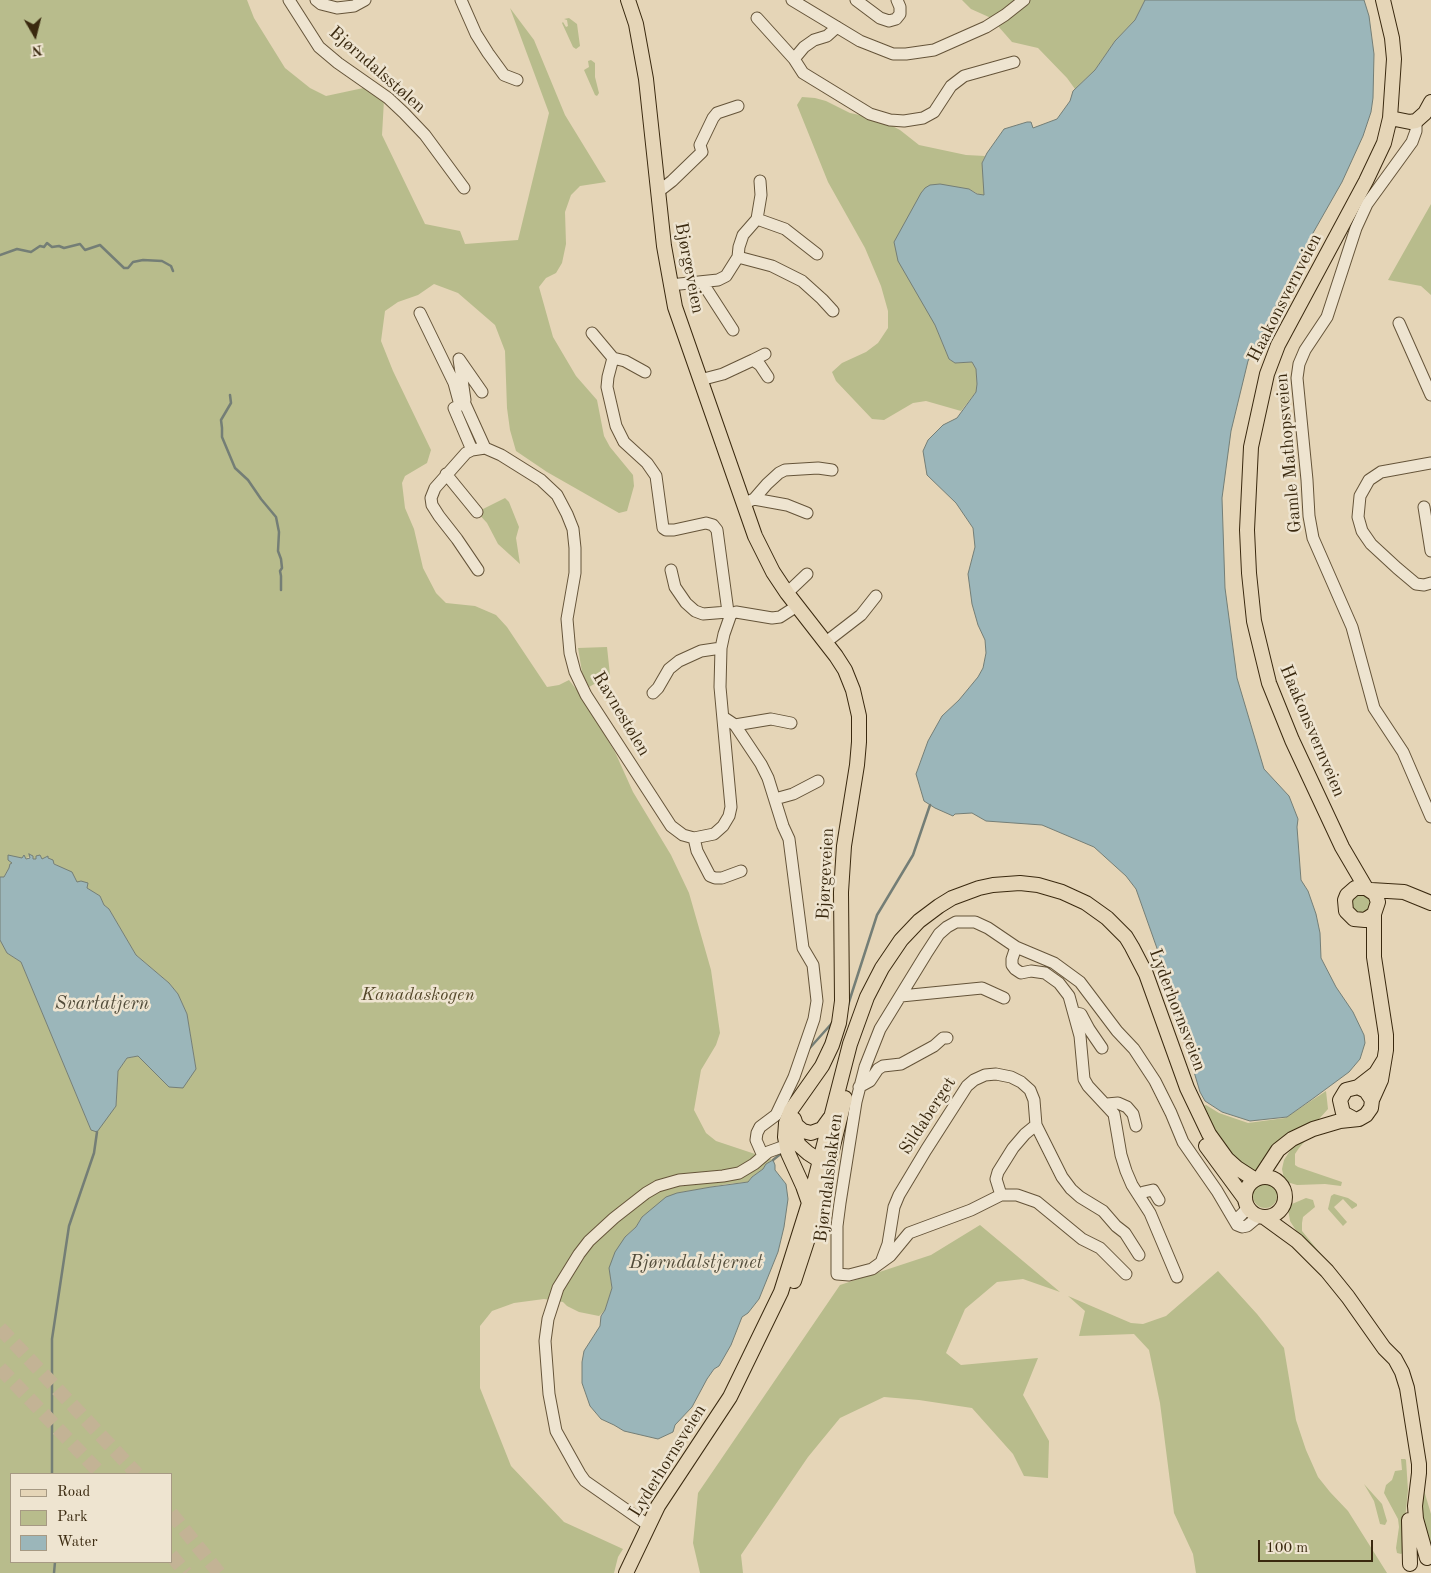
<!DOCTYPE html>
<html>
<head>
<meta charset="utf-8">
<style>
	body { margin:0 }
	#map { position:relative; width:1431px; height:1573px; overflow:hidden; background:#e5d5b7; font-family:"Old Standard TT",serif }
	canvas { display:block }
	.legend { position:absolute; left:10px; top:1473px; width:162px; height:90px; box-sizing:border-box; background:#eee4d0; border:1px solid #a69983; margin:0; padding:6px 9px; list-style:none; font-size:15px; color:#3a290f }
	.legend li { display:flex; align-items:center; gap:10px; height:25px }
	.legend b { width:25px; border:1px solid #a69983 }
	.north { position:absolute; left:10px; top:10px; width:50px; height:50px; -webkit-text-stroke:4px #eee4d0; paint-order:stroke; rotate:172deg; font-size:14px; font-weight:700; line-height:20px; text-align:center; color:#3a290f }
	.north::after { content:''; display:block; margin:auto; width:18px; height:22px; background:#3a290f; clip-path:polygon(50% 0,100% 100%,50% 72%,0 100%) }
	.scale { position:absolute; left:1258px; top:1540px; width:115px; height:22px; box-sizing:border-box; border:2px solid #3a290f; border-top:0; padding-left:6px; font-size:15px; line-height:18px; white-space:nowrap; color:#3a290f; -webkit-text-stroke:4px #eee4d0; paint-order:stroke }
</style>
</head>
<body>
<div id="map">
<canvas width="1431" height="1573"></canvas>
<ul class="legend">
<li><b style="height:6px;background:#e5d5b7"></b>Road</li>
<li><b style="height:14px;background:#b8bc8c"></b>Park</li>
<li><b style="height:14px;background:#9bb6ba"></b>Water</li>
</ul>
<div class="north">N</div>
<div class="scale">100 m</div>
</div>
<script>
const g = document.querySelector('canvas').getContext('2d');
g.lineJoin = 'round';
function fillPath(path, color) {
  g.fillStyle = color;
  g.fill(path, 'evenodd');
}
function shape(rows) {
  const path = new Path2D();
  for (const r of rows) {
    if (r.length === 3) {
      path.moveTo(r[0] + r[2], r[1]);
      path.arc(r[0], r[1], r[2], 0, 2 * Math.PI);
      continue;
    }
    path.moveTo(r[0], r[1]);
    for (let i = 2; i < r.length; i += 2) path.lineTo(r[i], r[i + 1]);
  }
  return path;
}
function strokePath(path, color, width, dash) {
  g.strokeStyle = color;
  g.lineWidth = width;
  g.lineCap = dash ? 'butt' : 'round';
  g.setLineDash(dash || []);
  g.stroke(path);
}
function write(font, color, halo, rows, align = 'center') {
  g.font = font + ' "Old Standard TT",serif';
  g.lineWidth = 5;
  g.setLineDash([]);
  g.textBaseline = 'middle';
  g.strokeStyle = halo;
  g.fillStyle = color;
  for (const [text, x, y, turn = 0] of rows) {
    g.save();
    g.translate(x, y);
    g.rotate((+turn || 0) * Math.PI / 180);
    g.textAlign = isNaN(turn) ? turn : align;
    if (halo) g.strokeText(text, 0, 0);
    g.fillText(text, 0, 0);
    g.restore();
  }
}
fillPath(shape([
	[0,0,247,0,254,18,285,68,310,88,326,96,368,87,384,100,382,135,425,224,460,231,465,244,518,240,549,113,510,8,534,40,565,115,606,182,580,186,571,195,565,212,566,244,562,263,556,273,546,278,539,287,553,337,576,376,597,400,604,436,610,447,633,475,634,486,627,511,619,513,547,472,516,451,510,430,507,408,505,351,495,325,458,293,434,284,418,295,398,302,385,311,381,341,393,371,431,450,427,463,405,476,402,483,405,508,414,529,423,568,436,593,446,603,475,606,496,615,507,627,547,687,559,685,569,680,580,694,615,752,633,792,671,855,689,893,711,970,720,1033,716,1045,701,1070,694,1110,706,1133,716,1141,773,1160,766,1164,763,1169,752,1177,748,1182,727,1184,677,1193,642,1217,636,1227,625,1237,610,1277,612,1288,605,1310,599,1316,579,1312,567,1306,563,1302,544,1299,514,1303,492,1311,480,1326,480,1388,511,1466,564,1522,623,1549,618,1557,614,1573,0,1573,0,940,7,953,21,962,91,1130,116,1106,118,1071,127,1058,138,1056,196,1069,187,1014,178,994,169,983,136,955,109,909,104,905,100,896,77,883,73,876,52,862,33,859,30,856,25,859,8,856,12,863,10,864,9,868,4,877,0,877],
	[11,1474,171,1474,171,1562,11,1562],
	[962,0,1145,0,1135,20,1115,41,1095,70,1075,89,1067,78,1038,48,1012,42,991,18,971,9],
	[569,18,577,24,580,46,576,49,573,47,562,23,563,22,566,27,568,26,567,20,564,19],
	[591,60,595,63,595,77,599,93,597,96,595,95,584,70,589,67,588,61],
	[802,97,815,98,826,101,850,113,879,119,900,130,919,145,966,155,985,156,982,163,985,192,984,195,980,195,969,189,935,325,949,359,955,363,972,362,976,369,977,384,976,392,961,411,926,401,913,403,884,420,872,419,836,381,832,372,842,363,866,352,878,343,888,328,888,311,881,286,865,248,828,182,797,105],
	[1431,204,1431,295,1421,286,1388,280],
	[505,498,509,502,519,527,516,538,520,564,498,544,487,523,477,512],
	[607,647,610,675,589,687,582,672,578,648],
	[1362,904,10],
	[1326,1091,1328,1109,1319,1119,1288,1141,1259,1169,1253,1171,1244,1168,1216,1137,1200,1107,1206,1105,1219,1113,1248,1123,1285,1118],
	[1332,1128,1306,1140,1299,1148,1295,1154,1295,1165,1298,1167,1342,1182,1341,1186,1325,1184,1297,1185,1287,1182,1284,1179,1282,1169,1284,1160,1293,1146,1301,1139],
	[1265,1196,12],
	[1334,1194,1348,1198,1357,1204,1357,1206,1352,1209,1343,1199,1334,1207,1347,1222,1343,1226,1328,1209,1331,1196],
	[1306,1198,1313,1200,1315,1207,1303,1217,1302,1223,1302,1231,1343,1281,1304,1243,1290,1221,1288,1209,1292,1204],
	[980,1225,1060,1292,1023,1279,997,1282,965,1309,946,1353,961,1365,1038,1358,1023,1395,1049,1441,1048,1478,1024,1476,1013,1454,972,1408,919,1400,884,1397,840,1418,808,1457,741,1555,743,1573,700,1573,693,1543,698,1493,840,1285,931,1255],
	[1218,1271,1257,1314,1284,1348,1296,1420,1306,1450,1318,1477,1330,1492,1348,1511,1387,1573,1196,1573,1193,1554,1174,1513,1160,1403,1149,1350,1134,1334,1079,1336,1085,1311,1068,1296,1131,1323,1143,1324,1166,1316],
	[1401,1459,1405,1459,1406,1460,1408,1490,1405,1519,1404,1552,1401,1554,1397,1553,1396,1548,1399,1527,1398,1519,1384,1493,1386,1485,1392,1480,1395,1471,1402,1470],
	[1364,1484,1382,1504,1387,1521,1385,1525,1380,1524,1374,1501],
	[1423,1487,1431,1514,1431,1553,1419,1521]
]), '#b8bc8c');
const water = shape([
	[1145,0,1364,0,1369,16,1374,54,1373,98,1371,112,1363,136,1342,182,1313,233,1248,361,1231,431,1222,498,1225,588,1237,678,1264,769,1289,796,1298,819,1297,827,1301,880,1308,891,1316,914,1320,933,1321,958,1336,987,1353,1012,1364,1035,1365,1043,1360,1059,1349,1072,1311,1100,1287,1117,1250,1121,1222,1112,1205,1101,1200,1092,1159,954,1136,889,1126,876,1094,847,1042,825,986,821,972,813,955,814,953,816,935,808,924,801,916,774,928,741,942,716,959,700,978,677,983,668,986,653,985,640,978,625,972,604,968,574,975,547,973,528,956,503,927,475,923,451,928,440,943,425,957,418,976,392,977,384,976,369,972,362,955,363,949,359,935,325,898,261,894,242,921,193,925,188,930,185,940,184,969,189,977,194,984,195,982,163,987,153,1004,129,1027,122,1031,122,1033,128,1057,119,1070,101,1073,91,1095,70,1115,41,1135,20,1145,0],
	[29,854,33,856,33,859,36,859,36,856,40,855,42,859,48,856,48,858,53,860,54,864,72,872,77,882,81,881,88,883,87,888,100,896,104,905,109,909,136,955,169,983,178,994,187,1014,196,1069,183,1088,169,1087,138,1056,127,1058,118,1071,116,1106,97,1132,91,1130,21,962,7,953,0,940,0,877,4,877,9,868,10,864,12,863,8,860,8,855,22,858,24,855,26,859,30,858,29,854],
	[773,1160,775,1165,775,1170,786,1184,788,1199,784,1227,778,1252,759,1299,748,1313,742,1317,731,1345,719,1366,714,1369,707,1379,692,1407,675,1425,673,1432,658,1439,624,1431,614,1425,601,1419,590,1406,582,1383,582,1362,584,1351,600,1326,601,1316,605,1310,612,1288,609,1268,615,1252,625,1237,636,1227,642,1217,666,1197,677,1193,711,1187,748,1182,752,1177,763,1169,766,1164,773,1160]
]);
fillPath(water, '#9bb6ba');
strokePath(water, '#747e76', 1);
strokePath(shape([
	[0,255,17,249,31,252,40,246,44,247,47,243,52,247,59,246,64,248,80,244,85,250,100,245,124,268,128,268,133,262,143,260,162,261,171,266,173,271],
	[230,395,231,403,221,420,222,428,222,437,235,468,248,480,261,499,276,517,279,532,278,551,281,559,282,568,280,571,281,576,281,590],
	[848,1005,877,915,913,855,930,805],
	[808,1050,833,1022],
	[773,1160,783,1152],
	[52,1474,52,1339,69,1226,94,1153,97,1132],
	[54,1573,55,1562]
]), '#747e76', 2.5);
strokePath(shape([
	[0,1328,137,1474],
	[0,1368,101,1474],
	[171,1513,219,1573],
	[171,1555,186,1573]
]), '#c3b395', 14, [14, 7]);
const minor = shape([
	[289,0,319,47,338,63,388,98,404,113,425,135,464,188],
	[316,0,321,4,337,8,354,6,365,0],
	[461,0,476,34,488,53,504,75,517,80],
	[792,0,860,41,893,54,906,54,934,50,986,27,1005,15,1024,0],
	[856,0,880,18,889,21,896,19,900,14,900,7,897,0],
	[757,18,794,59],
	[837,27,827,36,814,40,804,47,794,59,803,73,870,114,890,120,904,121,923,118,934,112,951,86,964,76,1014,62],
	[1416,121,1416,131,1412,142,1367,204,1356,228,1327,317,1305,350,1299,364,1297,378,1307,480,1309,516,1313,538,1352,627,1374,708,1403,752,1431,817],
	[658,190,663,188,672,181,702,152,700,145,713,118,717,113,738,106],
	[757,219,785,229,817,254],
	[738,257,739,247,743,235,757,219,761,195,760,181],
	[702,282,733,330],
	[670,285,718,280,726,276,738,257,772,266,802,281,822,299,833,311],
	[420,313,454,383,460,405,454,408,472,450],
	[1399,323,1431,395],
	[592,333,613,358,608,377,607,387,616,426,624,442,647,463,656,476,663,528,666,530,674,530,706,523,713,525,717,530,728,612],
	[613,358,625,361,645,372],
	[753,360,765,354],
	[700,380,723,374,753,360,760,365,768,377],
	[465,400,459,359,482,392],
	[465,404,485,448],
	[1431,463,1381,472,1369,480,1360,496,1358,517,1362,531,1371,544,1397,568,1416,584,1424,585,1431,583],
	[446,474,477,512],
	[754,499,787,505,807,513],
	[743,504,754,499,767,484,779,473,785,470,818,468,832,470],
	[1424,507,1431,551],
	[478,570,457,539,439,516,432,505,431,498,435,488,466,453,472,450,485,448,501,455,541,480,557,495,567,514,573,529,575,548,575,573,567,619,570,653,575,672,586,695,671,826,683,835,694,838,714,834,723,826,729,816,731,807,720,687,721,648,724,634,731,614,736,612,772,618,780,617,797,606],
	[671,570,675,587,686,603,695,611,703,614,728,612,731,614],
	[787,593,807,574],
	[826,642,861,615,876,596],
	[653,693,658,688,669,669,679,661,701,651,721,648],
	[723,717,735,725,761,764,768,778,783,826,789,839,803,948,813,965,817,1001,814,1019,794,1077,776,1115,760,1127,757,1133,756,1140,763,1156],
	[735,725,771,719,791,723],
	[775,799,793,794,818,781],
	[694,838,697,851,710,876,715,878,722,878,741,871],
	[1016,947,1012,959,1012,965,1015,969,1021,973,1031,971,1045,973,1059,983,1069,996,1080,1036,1084,1079,1088,1086,1114,1114,1121,1155,1126,1171,1132,1185,1150,1213,1177,1277],
	[901,996,982,988,1004,998],
	[1076,1013,1081,1014,1089,1029,1102,1048],
	[859,1087,870,1081,878,1069,883,1066,901,1064,934,1046,943,1038,947,1038],
	[1107,1104,1118,1103,1127,1107,1133,1114,1136,1126],
	[1001,1195,996,1179,998,1172,1013,1148,1025,1134,1036,1125],
	[1140,1195,1144,1192,1153,1190,1159,1200],
	[1233,1218,1238,1218,1248,1208],
	[882,1260,888,1244,894,1207,899,1195,926,1150,967,1086,974,1080,985,1075,996,1074,1011,1077,1021,1082,1030,1090,1034,1100,1036,1125,1062,1177,1071,1189,1080,1197,1103,1211,1116,1226,1125,1233,1139,1255],
	[1126,1274,1100,1248,1082,1239,1037,1202,1017,1195,1001,1195,971,1210,909,1233,890,1256,872,1269,849,1275,837,1274,837,1226,840,1203,856,1102,865,1067,880,1029,926,954,939,934,947,927,956,922,975,922,988,928,1016,947,1054,963,1080,982,1117,1031,1134,1049,1155,1081,1171,1113,1183,1142,1217,1191,1237,1225,1242,1227,1247,1226,1259,1216],
	[648,1525,585,1481,580,1474,556,1431,549,1394,545,1341,548,1319,558,1288,579,1254,589,1241,614,1218,646,1193,658,1186,679,1180,723,1176,739,1173,754,1164,768,1152,793,1143]
]);
const major = shape([
	[628,0,636,24,646,79,664,246,675,307,755,536,773,572,787,593,836,656,845,670,853,690,859,716,859,742,857,765,844,846,841,892,842,1001,839,1023,832,1045,822,1066,791,1110,786,1123,785,1137,788,1153,803,1186,809,1203],
	[1390,118,1410,122,1416,121,1425,113,1431,102],
	[1366,888,1342,847,1292,740,1269,683,1254,621,1249,573,1247,530,1251,447,1267,374,1278,345,1366,181,1384,143,1390,118,1394,59,1392,38,1383,0],
	[1371,890,1404,892,1431,903],
	[1358,1087,1376,1073,1384,1060],
	[1372,1100,1381,1080,1386,1050,1386,1035,1374,957,1374,914,1378,902,1375,894,1366,888,1355,888,1347,895,1345,900,1346,911,1354,919,1365,920,1374,914],
	[794,1119,796,1125,803,1131,811,1133,822,1129,830,1118],
	[794,1120,795,1136,799,1145,808,1153,825,1164],
	[1206,1146,1245,1199],
	[1261,1176,1278,1150,1292,1139,1313,1129,1340,1121,1359,1119,1366,1115,1371,1108,1372,1100,1366,1091,1358,1087,1346,1090,1340,1100,1343,1113,1354,1119],
	[1265,1197,20],
	[1264,1217,1297,1241,1327,1271,1348,1297,1384,1348,1395,1359,1402,1372,1407,1388,1419,1464,1419,1473,1415,1506,1416,1519,1427,1558],
	[794,1281,816,1214,845,1098],
	[1409,1520,1410,1564],
	[626,1573,658,1506,730,1397,781,1292,809,1203,850,1044,867,997,882,968,901,940,919,921,939,906,952,898,979,888,993,885,1020,883,1038,885,1062,892,1086,903,1107,918,1126,937,1132,947,1146,974,1187,1088,1209,1134,1227,1159,1237,1168,1254,1179]
]);
strokePath(minor, '#655439', 13);
strokePath(major, '#3a290f', 16);
strokePath(minor, '#eee4d0', 11);
strokePath(major, '#e5d5b7', 14);
write('18px', '#3a290f', '#eee4d0', [
	["Bjørndalsstølen",377,70,41],
	["Bjørgeveien",689,268,79],
	["Haakonsvernveien",1285,298,-63],
	["Gamle Mathopsveien",1289,453,-95],
	["Ravnestølen",621,714,59],
	["Haakonsvernveien",1312,731,67],
	["Bjørgeveien",826,874,-87],
	["Lyderhornsveien",1177,1010,69],
	["Sildaberget",928,1116,-57],
	["Bjørndalsbakken",829,1178,-83],
	["Lyderhornsveien",668,1461,-58]
]);
write('italic 18px', '#534628', '#eee4d0', [
	["Kanadaskogen",418,995]
]);
write('italic 19px', '#524c3a', '#eee4d0', [
	["Svartatjern",102,1004],
	["Bjørndalstjernet",696,1263]
]);
</script>
</body>
</html>
